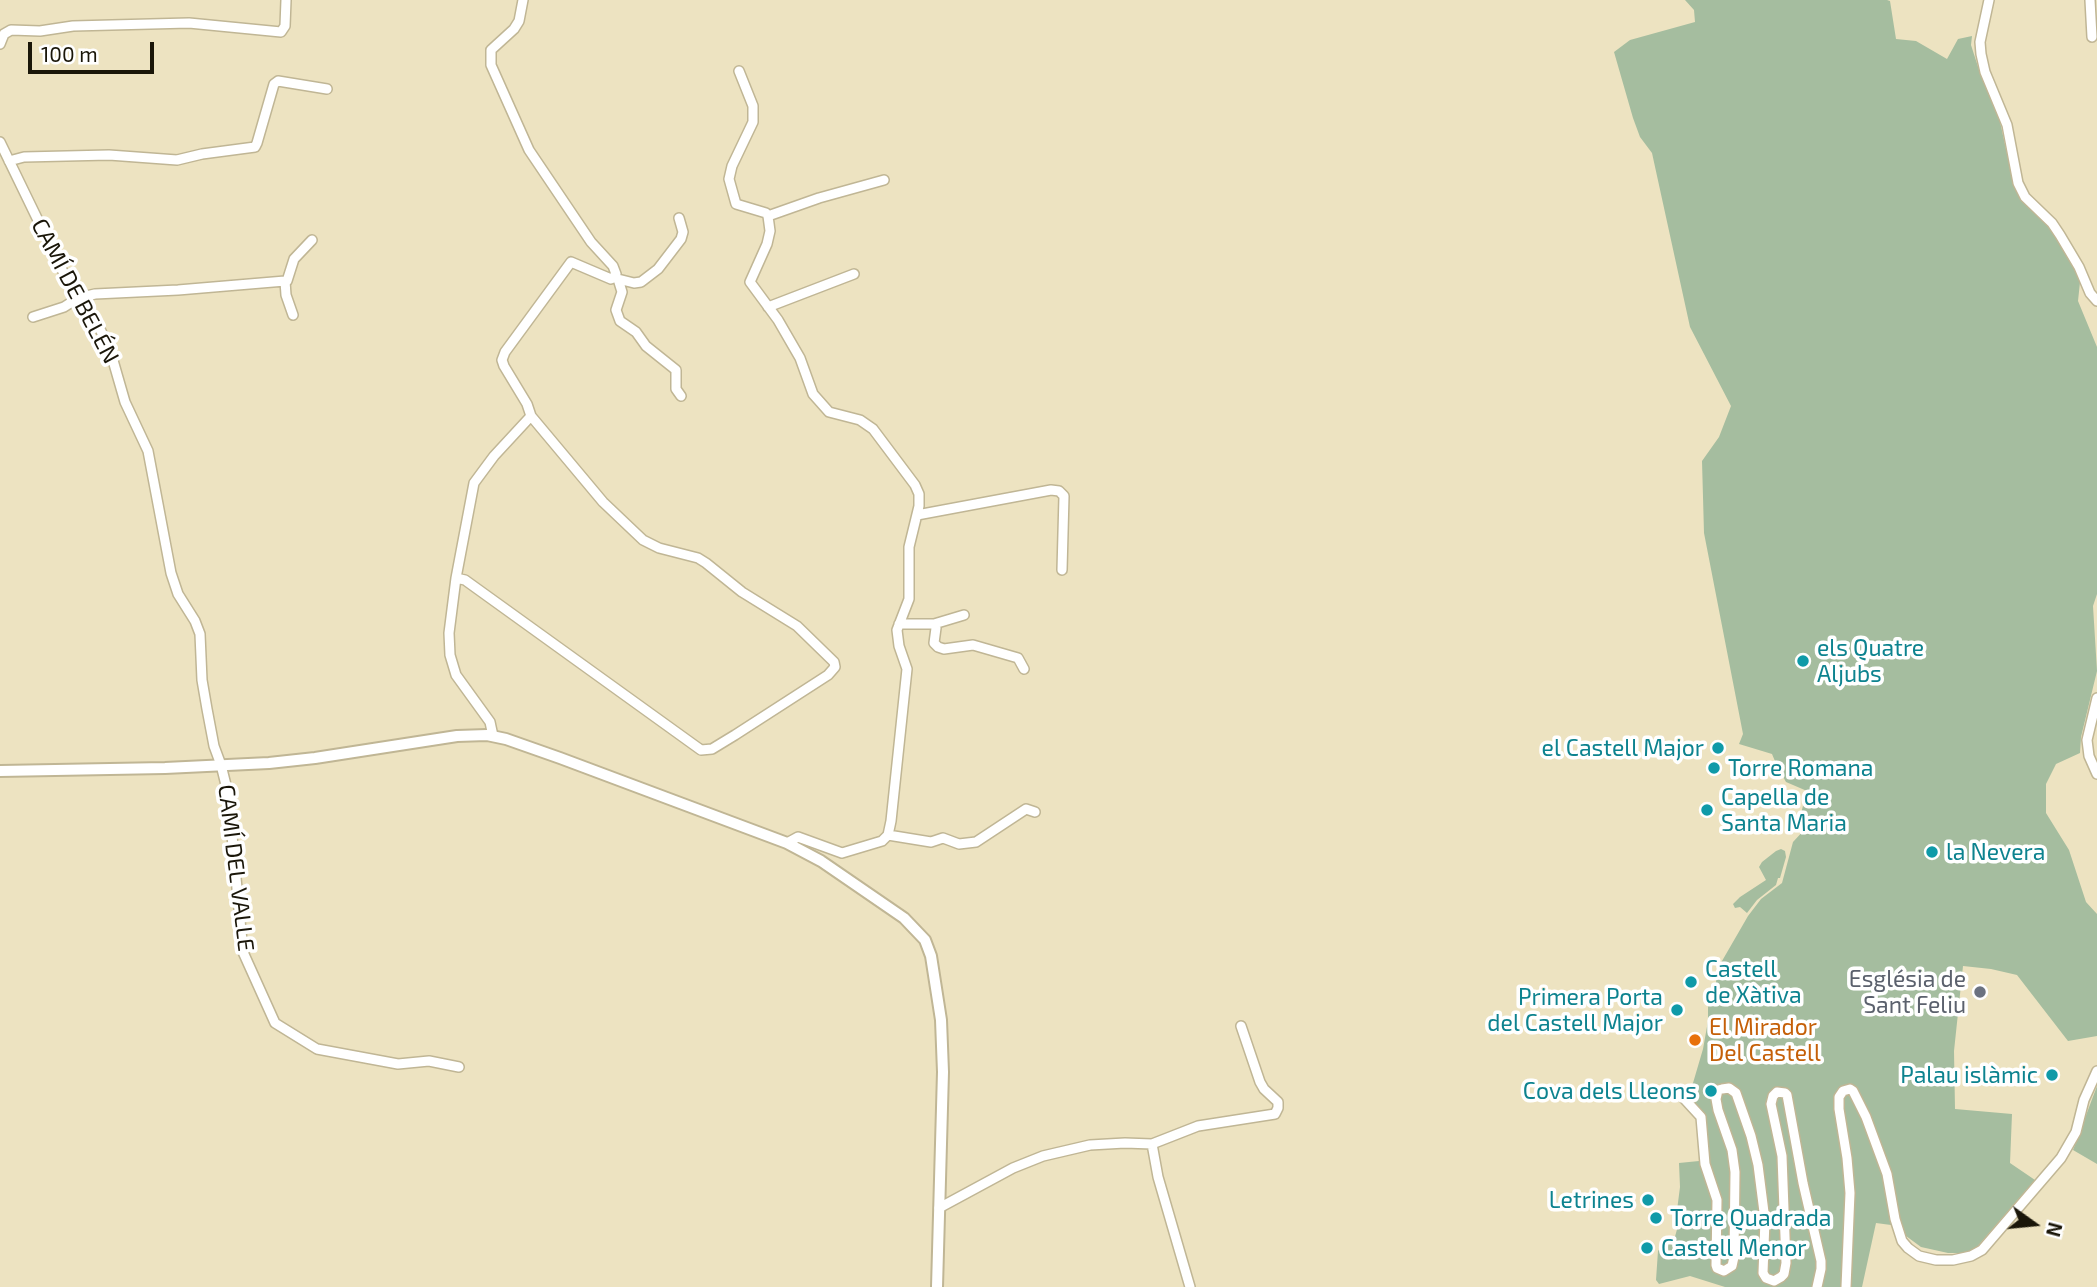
<!DOCTYPE html>
<html>
<head>
<meta charset="utf-8">
<style>
	body { margin:0 }
	#map { position:relative; width:2097px; height:1287px; overflow:hidden; background:#ede3c1; font-family:"Exo 2",sans-serif }
	canvas { display:block }
	.north { position:absolute; left:1999px; top:1189px; width:70px; height:70px; -webkit-text-stroke:5px #fff; paint-order:stroke; rotate:105deg; font-size:19px; font-weight:700; line-height:28px; text-align:center; color:#1a1609 }
	.north::after { content:''; display:block; margin:auto; width:24px; height:32px; background:#1a1609; clip-path:polygon(50% 0,100% 100%,50% 72%,0 100%) }
	.scale { position:absolute; left:28px; top:42px; width:126px; height:32px; box-sizing:border-box; border:4px solid #1a1609; border-top:0; padding-left:9px; font-size:21px; line-height:24px; white-space:nowrap; color:#1a1609; -webkit-text-stroke:5px #fff; paint-order:stroke }
</style>
</head>
<body>
<div id="map">
<canvas width="2097" height="1287"></canvas>
<div class="north">N</div>
<div class="scale">100 m</div>
</div>
<script>
const g = document.querySelector('canvas').getContext('2d');
g.lineJoin = 'round';
function fillPath(path, color) {
  g.fillStyle = color;
  g.fill(path, 'evenodd');
}
function shape(rows) {
  const path = new Path2D();
  for (const r of rows) {
    path.moveTo(r[0], r[1]);
    for (let i = 2; i < r.length; i += 2) path.lineTo(r[i], r[i + 1]);
  }
  return path;
}
function strokePath(path, color, width, dash) {
  g.strokeStyle = color;
  g.lineWidth = width;
  g.lineCap = dash ? 'butt' : 'round';
  g.setLineDash(dash || []);
  g.stroke(path);
}
function write(font, color, halo, rows, align = 'center') {
  g.font = font + ' "Exo 2",sans-serif';
  g.lineWidth = 7;
  g.setLineDash([]);
  g.textBaseline = 'middle';
  g.strokeStyle = halo;
  g.fillStyle = color;
  for (const [text, x, y, turn = 0] of rows) {
    g.save();
    g.translate(x, y);
    g.rotate((+turn || 0) * Math.PI / 180);
    g.textAlign = isNaN(turn) ? turn : align;
    if (halo) g.strokeText(text, 0, 0);
    g.fillText(text, 0, 0);
    g.restore();
  }
}
fillPath(shape([
	[1685,0,1887,0,1890,1,1896,39,1916,41,1947,59,1958,39,1972,36,1971,45,1981,76,1999,117,2013,181,2047,224,2068,256,2080,282,2078,301,2097,347,2097,594,2093,606,2097,671,2081,737,2080,753,2056,764,2046,784,2046,813,2069,850,2086,902,2097,914,2097,1036,2068,1041,2017,975,1991,969,1963,966,1954,1051,1955,1109,2012,1114,2010,1163,2035,1180,1977,1247,1965,1253,1948,1253,1921,1247,1891,1225,1876,1223,1862,1287,1725,1287,1690,1276,1659,1284,1656,1280,1658,1251,1663,1245,1673,1244,1679,1222,1676,1218,1680,1187,1679,1163,1709,1160,1707,1129,1704,1114,1691,1100,1687,1091,1693,1083,1703,1049,1708,1021,1708,1007,1715,991,1717,973,1722,961,1748,916,1761,899,1782,883,1793,842,1805,829,1800,817,1807,791,1786,782,1777,766,1772,754,1739,744,1743,734,1704,533,1702,461,1719,437,1731,406,1690,327,1652,153,1640,137,1633,118,1614,52,1630,40,1695,22,1694,10],
	[1781,849,1785,851,1786,857,1780,878,1778,878,1776,885,1757,900,1747,913,1740,907,1735,908,1733,904,1740,897,1766,880,1759,867,1762,862,1776,851],
	[2097,1086,2097,1164,2073,1150]
]), '#a5bd9f');
const minor = shape([
	[1989,0,1980,42,1981,54,1985,72,2007,125,2018,183,2025,197,2052,223,2060,235,2079,267,2090,293,2097,301],
	[2090,0,2092,37],
	[0,44,4,34,11,30,40,31,73,26,189,23,281,32,285,26,286,0],
	[739,71,753,106,753,122,732,166,729,179,736,204,766,213,768,216,770,231,767,244,750,282,778,320,800,358,813,394,829,412,860,420,873,429,915,485,919,494,919,506,909,547,909,599,897,630,899,646,907,669,891,821,888,835,882,841,842,853,798,837,787,843],
	[0,142,66,278,99,327,110,350,125,402,148,451,171,573,178,594,195,621,200,634,202,680,207,709,214,746,221,765,228,793,243,952,275,1023,317,1049,398,1064,429,1061,459,1067],
	[9,161,24,157,109,155,177,160,202,154,255,147,257,143,274,84,278,81,327,89],
	[768,216,819,198,884,180],
	[615,276,618,279,622,292,616,310,620,321,636,332,646,346,676,370,676,389,681,396],
	[618,279,634,283,641,282,658,269,681,239,683,232,679,218],
	[285,281,287,281,294,259,312,240],
	[768,307,854,274],
	[33,317,64,307,78,298,95,294,178,290,285,281,286,295,293,315],
	[917,515,1051,490,1059,491,1064,496,1062,570],
	[456,578,465,580,701,750,712,749,735,735,828,675,835,667,834,662,797,626,742,592,706,563,698,558,659,548,643,540,603,502,531,416,527,404,504,366,502,360,505,352,571,262,611,279,613,278,616,274,613,266,591,242,529,150,491,65,491,50,514,29,519,21,523,0],
	[899,624,934,624,964,615],
	[934,624,936,628,934,643,938,647,944,649,973,645,1018,658,1024,669],
	[2097,698,2087,740,2089,756,2097,774],
	[493,736,490,722,456,675,450,655,449,633,456,578,474,483,494,456,531,416],
	[888,835,931,842,943,838,959,844,976,842,1026,809,1035,812],
	[1678,1092,1701,1117,1705,1164,1717,1200,1716,1265,1717,1268,1724,1271,1732,1266,1734,1257,1735,1172,1732,1150,1718,1110,1716,1099,1718,1090,1722,1089,1729,1088,1736,1093,1751,1136,1758,1165,1765,1220,1763,1273,1766,1278,1774,1281,1781,1277,1784,1274,1786,1263,1782,1156,1771,1104,1773,1096,1777,1092,1785,1093,1787,1095,1803,1183,1821,1261,1821,1269,1817,1287],
	[1152,1144,1158,1177,1190,1287],
	[939,1208,1013,1168,1043,1156,1090,1145,1125,1143,1152,1144,1198,1126,1275,1114,1278,1108,1278,1102,1264,1089,1260,1082,1241,1026],
	[1846,1287,1850,1193,1847,1158,1839,1109,1839,1097,1843,1091,1850,1089,1853,1091,1866,1117,1887,1174,1895,1219,1902,1241,1908,1248,1919,1256,1936,1260,1953,1260,1971,1256,1982,1250,2061,1158,2076,1132,2084,1100,2097,1071]
]);
const major = shape([
	[0,771,165,768,269,763,315,758,457,736,487,735,506,739,560,758,787,843,821,861,904,918,925,940,931,956,941,1020,943,1072,937,1287]
]);
strokePath(minor, '#c0b695', 12);
strokePath(major, '#c0b695', 14);
strokePath(minor, '#fff', 9);
strokePath(major, '#fff', 10);
for (const [x, y, r, color] of [
	[1803,661,7,"#0f9aa8"],
	[1718,748,7,"#0f9aa8"],
	[1714,768,7,"#0f9aa8"],
	[1707,810,7,"#0f9aa8"],
	[1932,852,7,"#0f9aa8"],
	[1691,982,7,"#0f9aa8"],
	[1980,992,7,"#6b7280"],
	[1677,1010,7,"#0f9aa8"],
	[1695,1040,7,"#e8710a"],
	[2052,1075,7,"#0f9aa8"],
	[1711,1091,7,"#0f9aa8"],
	[1648,1200,7,"#0f9aa8"],
	[1656,1218,7,"#0f9aa8"],
	[1647,1248,7,"#0f9aa8"]
]) {
  const dot = new Path2D();
  dot.arc(x, y, r, 0, 2 * Math.PI);
  g.fillStyle = color;
  g.fill(dot);
  strokePath(dot, '#fff', 2.5);
}
write('23px', '#1a1609', '#fff', [
	["CAMÍ DE BELÉN",75,291,62],
	["CAMÍ DEL VALLE",236,868,83]
]);
write('23px', '#0d838f', '#fff', [
	["els Quatre",1817,648],
	["Aljubs",1817,674],
	["el Castell Major",1704,748,"right"],
	["Torre Romana",1728,768],
	["Capella de",1721,797],
	["Santa Maria",1721,823],
	["la Nevera",1946,852],
	["Castell",1705,969],
	["de Xàtiva",1705,995],
	["Primera Porta",1663,997,"right"],
	["del Castell Major",1663,1023,"right"],
	["Palau islàmic",2038,1075,"right"],
	["Cova dels Lleons",1697,1091,"right"],
	["Letrines",1634,1200,"right"],
	["Torre Quadrada",1670,1218],
	["Castell Menor",1661,1248]
], 'left');
write('23px', '#5b616d', '#fff', [
	["Església de",1966,979],
	["Sant Feliu",1966,1005]
], 'right');
write('23px', '#c56008', '#fff', [
	["El Mirador",1709,1027],
	["Del Castell",1709,1053]
], 'left');
</script>
</body>
</html>
